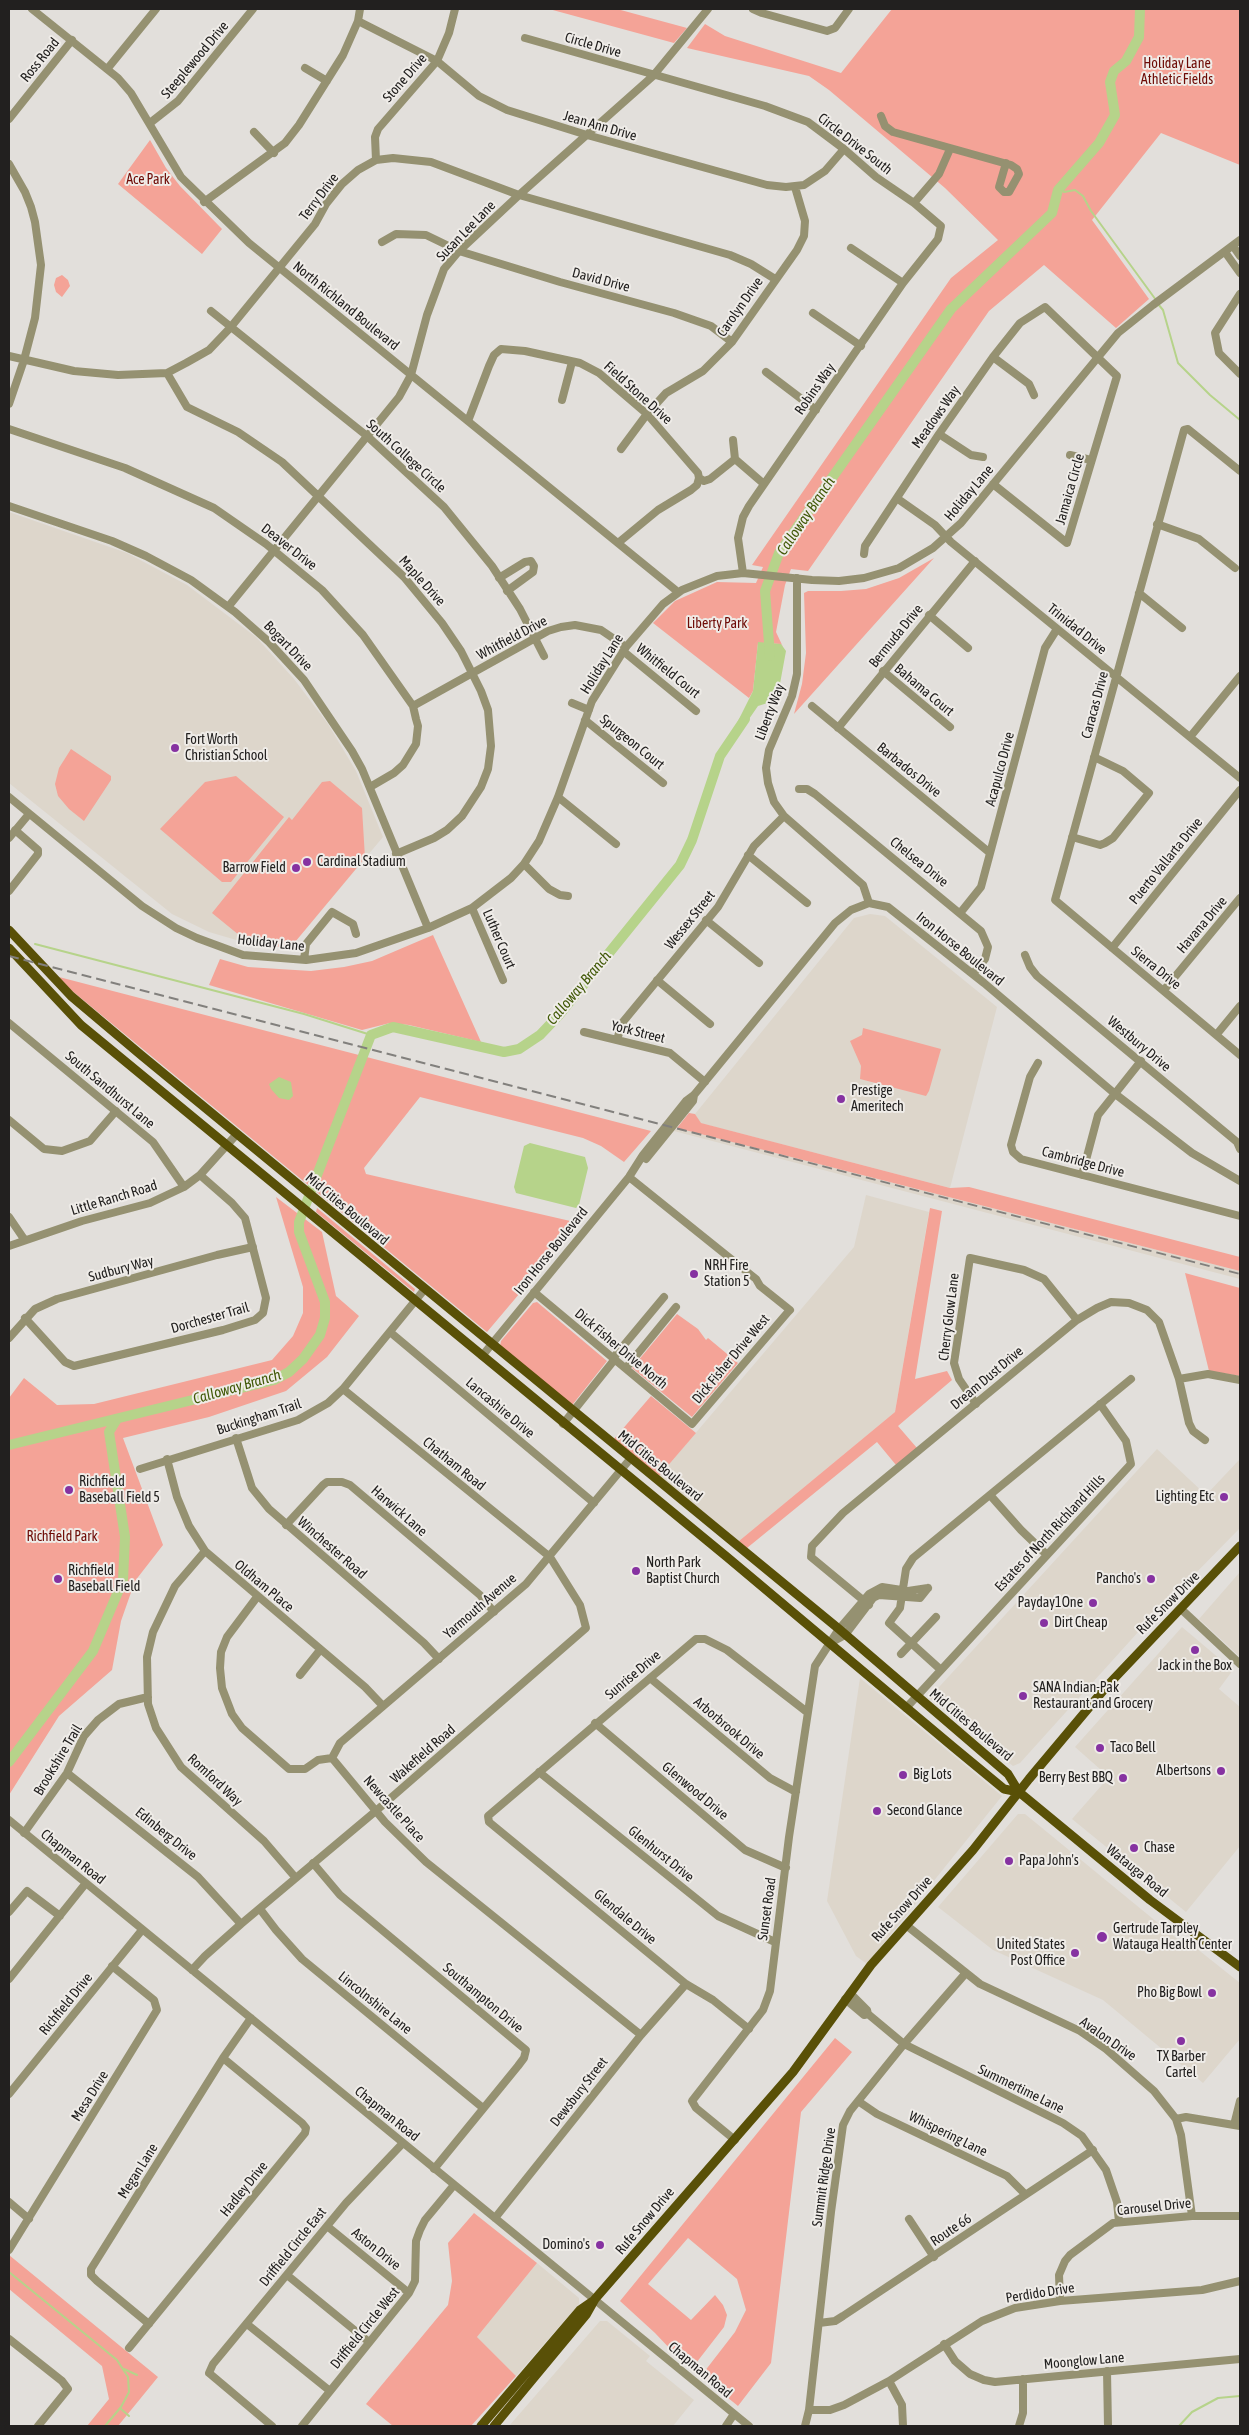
<!DOCTYPE html>
<html>
<head>
<meta charset="utf-8">
<style>
	body { margin:0 }
	#map { position:relative; width:1249px; height:2435px; overflow:hidden; background:#e2dfdb; font-family:"Asap Condensed",sans-serif }
	canvas { display:block }
	.frame { position:absolute; inset:0; border:10px solid #22201f; pointer-events:none }
</style>
</head>
<body>
<div id="map">
<canvas width="1249" height="2435"></canvas>
<div class="frame"></div>
</div>
<script>
const g = document.querySelector('canvas').getContext('2d');
g.lineJoin = 'round';
function fillPath(path, color) {
  g.fillStyle = color;
  g.fill(path, 'evenodd');
}
function shape(rows) {
  const path = new Path2D();
  for (const r of rows) {
    path.moveTo(r[0], r[1]);
    for (let i = 2; i < r.length; i += 2) path.lineTo(r[i], r[i + 1]);
  }
  return path;
}
function strokePath(path, color, width, dash) {
  g.strokeStyle = color;
  g.lineWidth = width;
  g.lineCap = dash ? 'butt' : 'round';
  g.setLineDash(dash || []);
  g.stroke(path);
}
function write(font, color, halo, rows, align = 'center') {
  g.font = font + ' "Asap Condensed",sans-serif';
  g.lineWidth = 4;
  g.setLineDash([]);
  g.textBaseline = 'middle';
  g.strokeStyle = halo;
  g.fillStyle = color;
  for (const [text, x, y, turn = 0] of rows) {
    g.save();
    g.translate(x, y);
    g.rotate((+turn || 0) * Math.PI / 180);
    g.textAlign = isNaN(turn) ? turn : align;
    if (halo) g.strokeText(text, 0, 0);
    g.fillText(text, 0, 0);
    g.restore();
  }
}
fillPath(shape([
	[9,512,127,553,187,585,256,637,294,679,328,724,356,771,383,837,290,948,250,944,209,932,172,914,9,783],
	[870,914,885,916,997,1007,950,1188,700,1123,695,1114,854,918],
	[677,1128,1240,1271,1240,1279,674,1131],
	[866,1195,929,1212,895,1412,739,1541,659,1476,854,1247],
	[1157,1449,1206,1495,1240,1459,1240,1528,1139,1631,1020,1763,1013,1766,929,1698],
	[1240,1572,1240,1657,1199,1619],
	[1182,1627,1233,1670,1219,1689,1240,1707,1240,1846,1186,1912,1072,1819,1109,1777,1075,1747],
	[860,1678,1002,1796,867,1964,856,1956,827,1901],
	[1018,1814,1025,1814,1180,1941,1186,1940,1240,1983,1240,2039,1203,2083,1103,2000,993,1950,938,1907],
	[537,2263,579,2298,579,2304,516,2376,477,2337],
	[600,2321,607,2321,650,2356,646,2361,694,2400,673,2426,509,2426]
]), '#ddd6cb');
fillPath(shape([
	[549,9,617,9,687,28,674,43],
	[892,9,1240,9,1240,165,1161,133,1092,220,1149,299,1116,328,1044,265,989,311,808,571,791,569,785,585,776,632,783,647,781,644,758,643,753,691,749,698,653,623,675,601,717,582,756,583,763,567,752,565,951,278,998,240,945,188,829,90,809,76,687,48,705,24,725,36,841,73],
	[150,140,166,168,180,186,222,229,202,254,118,184],
	[62,275,68,280,70,286,62,297,56,292,54,285,56,278],
	[934,558,794,714,802,684,806,653,804,593,808,591,841,591,866,589,899,578],
	[71,749,111,776,111,780,84,821,69,809,58,796,55,784,59,768],
	[236,776,284,817,231,882,222,882,160,829,205,782],
	[330,781,362,808,365,858,290,948,250,944,212,913,289,817,292,820,322,782],
	[433,935,481,1042,409,1025,390,1023,362,1030,209,985,220,959,248,967,279,969,311,971,344,967,372,961],
	[59,977,651,1131,624,1162,601,1146,583,1138,420,1097,364,1168,366,1174,579,1223,487,1332,71,990],
	[863,1028,941,1049,929,1091,926,1096,860,1079,861,1066,850,1041,862,1035],
	[689,1113,695,1114,701,1123,950,1188,969,1187,1240,1257,1240,1271,677,1128],
	[276,1197,322,1232,336,1296,359,1316,327,1357,286,1391,209,1417,123,1438,163,1545,135,1581,121,1621,112,1670,59,1716,9,1795,9,1398,24,1378,57,1405,94,1404,272,1360,293,1336,303,1313,303,1287],
	[317,1208,415,1289,414,1292,316,1212],
	[930,1208,942,1211,915,1379,947,1371,952,1380,898,1426,917,1448,896,1465,877,1442,747,1548,739,1541,895,1412],
	[1185,1273,1240,1288,1240,1376,1209,1371],
	[537,1302,607,1361,573,1404,570,1404,500,1346,501,1341,533,1303],
	[677,1314,698,1329,706,1340,708,1338,738,1363,692,1417,632,1368],
	[651,1396,696,1433,659,1476,614,1439],
	[835,2038,852,2052,801,2112,771,2363,738,2406,701,2376,735,2332,746,2310,737,2279,688,2238,648,2284,691,2320,715,2295,723,2305,727,2315,724,2327,693,2367,674,2353,655,2333,620,2301],
	[474,2213,537,2263,477,2337,516,2376,471,2426,393,2426,366,2404,448,2305,452,2281,448,2243],
	[9,2255,158,2377,118,2426,87,2426,109,2399,102,2366,9,2289]
]), '#f4a397');
fillPath(shape([
	[758,642,781,644,786,651,777,700,758,706,740,732,735,727,753,691],
	[279,1077,291,1082,293,1096,289,1100,279,1098,271,1089,269,1084],
	[530,1143,585,1157,588,1168,579,1205,576,1208,516,1193,514,1187,524,1146]
]), '#b6d38a');
strokePath(shape([
	[1061,186,1064,192,1075,190,1083,196,1091,211,1156,300],
	[1158,304,1163,310,1178,363,1210,395,1240,420],
	[35,944,304,1014,371,1035],
	[9,2272,117,2360,128,2377,129,2392,121,2407,105,2426],
	[124,2369,137,2375],
	[120,2408,129,2416],
	[1179,2426,1192,2412,1218,2398,1240,2396]
]), '#b6d38a', 2);
strokePath(shape([
	[770,656,765,591,779,553,951,309,1052,213,1058,190,1099,143,1115,115,1110,82,1114,71,1126,61,1139,37,1140,9],
	[9,1445,274,1380,289,1372,303,1359,320,1335,325,1318,325,1302,299,1232,299,1222,371,1035,393,1027,504,1052,519,1049,540,1035,559,1015,680,865,692,840,720,756,745,719],
	[9,1762,93,1651,123,1580,125,1537,109,1432,117,1419]
]), '#b6d38a', 10);
strokePath(shape([
	[32,9,118,78,131,93,181,177,249,243,678,592],
	[753,9,762,13,827,31,835,28,849,9],
	[358,21,437,61,479,96,507,110,587,135,767,185,786,187,804,185,825,171,844,149],
	[525,38,765,106,808,122,844,149,876,177,914,203,941,226,938,239,903,283,749,506,743,517,738,538,743,573],
	[108,68,156,9],
	[305,68,327,81],
	[881,116,885,126,893,132,1011,165,1017,169,1019,174,1009,192,1004,192,999,187,1006,163],
	[9,119,72,40],
	[150,123,178,101,253,9],
	[254,132,274,153],
	[376,160,375,137,378,129,437,61,449,33,455,9],
	[9,164,25,192,31,207,35,222,41,265,35,318,24,360,9,404],
	[204,202,285,143,299,125,343,55,358,21,360,9],
	[914,203,939,174,950,149],
	[382,242,396,234,426,235,459,251,560,282,674,313,711,326,732,342],
	[1233,246,1240,256],
	[851,248,903,283],
	[1225,252,1240,273],
	[1240,294,1215,333,1219,353,1240,374],
	[211,311,367,436,444,507,492,566,520,609,544,656],
	[813,313,861,346],
	[9,356,74,371,118,375,167,373,186,363,209,350,230,328,315,224,326,204,342,184,358,170,376,160,393,158,431,162,519,195,730,255,751,264,775,279],
	[993,357,1029,384,1034,395],
	[766,372,816,410],
	[167,373,187,407,238,432,282,462,404,577,442,623,461,651,481,691,488,710,491,746,488,769,481,787,462,816,447,830,434,838,396,854],
	[562,400,572,362],
	[468,421,489,366,494,355,501,349,525,351,580,363,599,373,647,414,698,473,699,478],
	[9,429,125,468,214,508,266,544,322,590,363,635,413,706,416,719,418,726,416,744,403,765,394,773,370,787],
	[939,434,971,455,983,457],
	[733,440,735,459,764,484],
	[621,449,647,414,666,393,703,371,732,342,797,250,804,236,805,221,795,187],
	[1070,455,1091,460],
	[1240,471,1188,429,1184,430,1055,900,1240,1055],
	[699,478,704,481,710,479,735,459],
	[898,499,935,525,951,542,1240,778],
	[9,506,112,541,146,556,191,580,235,612,269,642,304,680,352,751,362,769,428,928],
	[1157,524,1199,539,1235,568],
	[618,543,658,510,691,490,697,485,699,478],
	[864,554,865,546,939,434,993,357,1020,323,1045,307,1117,376,1067,543,993,484],
	[499,578,525,562,531,561,534,566,533,572,507,591],
	[797,578,797,674,792,696,769,750,766,768,768,783,774,802,784,816,863,885,869,903],
	[1139,593,1182,628],
	[228,607,399,397,411,375,427,315,444,269,459,251,519,195,653,76,708,9],
	[929,615,968,648],
	[623,651,696,711],
	[883,671,950,727],
	[572,703,589,710],
	[413,706,548,631,561,627,575,625,601,630,626,647],
	[812,706,990,853],
	[585,720,663,783],
	[838,728,975,561],
	[1190,737,1240,676],
	[799,789,807,789,815,794,981,931,988,947,985,959,973,974],
	[9,797,142,906,176,928,197,938,243,955,306,960,356,953,428,928,472,908,511,878,524,864,539,841,558,797,592,701,626,647,663,604,682,590,717,576,743,573,812,580,839,581,864,578,899,568,933,548,961,523,1118,333,1153,305,1240,240],
	[558,797,616,844],
	[1072,837,1100,845,1105,843,1113,838,1149,793,1123,771,1094,757],
	[9,838,29,814],
	[748,855,807,903],
	[524,864,549,889,560,895,568,896],
	[9,891,38,854,38,850,15,830],
	[472,908,503,980],
	[961,912,981,887,1045,648,1057,629],
	[706,920,759,963],
	[1112,948,1240,790],
	[1025,955,1030,967,1037,976,1237,1142,1240,1149],
	[304,960,306,944,332,912,353,924,356,934],
	[657,980,710,1024],
	[1164,990,1240,898],
	[9,1023,153,1142,184,1187],
	[584,1032,670,1053,705,1082],
	[1217,1034,1240,1006],
	[617,1040,622,1023,718,907,754,846,784,816],
	[1038,1063,1030,1077,1011,1145,1013,1152,1021,1159,1240,1216],
	[9,1120,44,1149,62,1151,90,1141,116,1111],
	[646,1159,693,1101,694,1095],
	[1082,1175,1098,1115,1141,1061],
	[9,1217,24,1239],
	[9,1246,82,1221,150,1203,184,1187,200,1175,236,1135],
	[534,1292,692,1424,788,1312,790,1310,760,1286,756,1279,629,1177],
	[25,1318,65,1362,74,1366,223,1330,255,1320,263,1313,266,1298,245,1218,232,1203,200,1175],
	[390,1332,594,1503],
	[9,1338,35,1309,57,1299,217,1255,253,1247],
	[482,1356,629,1177,643,1155,686,1101,694,1095,835,923,851,910,869,903,888,907,984,983,1114,1093,1192,1153,1240,1181],
	[614,1357,664,1297],
	[626,1368,676,1307],
	[1179,1379,1208,1374,1240,1380],
	[976,1404,959,1379,954,1363,970,1258,1024,1270,1044,1279,1077,1320],
	[563,1424,615,1359],
	[236,1438,252,1488,269,1509,424,1643,439,1659],
	[167,1459,177,1497,189,1526,205,1551,365,1687,383,1706],
	[140,1469,298,1420,328,1403,343,1389,424,1290],
	[990,1495,1021,1530,1047,1555],
	[286,1525,323,1485,327,1482,342,1482,350,1485,480,1595,494,1612],
	[205,1551,175,1586,153,1632,147,1657,148,1704,156,1728,181,1767,264,1841,295,1877],
	[257,1597,227,1637,221,1652,220,1668,222,1688,232,1714,242,1728,289,1769,305,1769,318,1760,332,1758],
	[869,1605,811,1557,812,1546,843,1513,1077,1320,1097,1308,1111,1302,1129,1303,1147,1310,1159,1322,1179,1379,1189,1423,1193,1431,1205,1440],
	[1181,1609,1240,1664],
	[832,1642,845,1635,873,1598,879,1595,920,1598,928,1588],
	[901,1654,936,1617],
	[941,1670,889,1623,900,1608,906,1569,913,1558,1131,1379],
	[300,1675,320,1650],
	[650,1678,770,1778,796,1792],
	[906,1708,1131,1464,1126,1441,1100,1404],
	[595,1723,745,1850,786,1868],
	[332,1758,340,1743,526,1584,631,1458],
	[332,1758,385,1822,426,1862,641,2035],
	[539,1772,718,1916,775,1942],
	[67,1773,198,1877,241,1924],
	[9,1820,749,2426],
	[24,1833,67,1773,84,1736,98,1720,119,1704,148,1697],
	[313,1863,340,1895,526,2050,524,2058,518,2066,434,2169],
	[260,1909,276,1930,302,1959,483,2108],
	[9,1912,27,1891,60,1916],
	[906,1925,980,1984,1080,2031,1106,2049,1154,2091,1176,2119,1181,2135,1192,2216],
	[192,1970,205,1956,241,1924,377,1810,586,1628,580,1605,550,1557,343,1389],
	[9,1979,86,1883],
	[850,1993,867,2010,868,2014,904,2044,1063,2123,1082,2136,1106,2170,1117,2202,1119,2222],
	[845,1999,864,2015,868,2014],
	[749,2029,713,2000,686,1984,489,1822,488,1816,696,1639,705,1639,727,1650,807,1712],
	[9,2094,142,1930],
	[858,2101,877,2114,1007,2176,1025,2194],
	[1176,2119,1186,2117,1240,2126],
	[1234,2125,1240,2101],
	[735,2140,696,2108,692,2101,763,2010,770,1991,789,1837,815,1666,839,1629,869,1594,882,1587,908,1591,928,1588],
	[9,2202,29,2219],
	[495,2218,641,2035,686,1984],
	[909,2219,934,2257],
	[327,2226,409,2293],
	[9,2250,157,2010,154,2000,112,1966],
	[287,2275,369,2342],
	[1060,2301,1059,2275,1065,2261,1070,2255,1113,2223,1192,2216,1240,2216],
	[819,2323,835,2321,843,2316,1093,2150],
	[149,2324,97,2281,91,2275,91,2269,223,2058,251,2018],
	[247,2324,330,2391],
	[9,2339,62,2381,68,2389,38,2426],
	[944,2344,955,2361,970,2374,984,2380,995,2382,1240,2359],
	[129,2348,305,2133,306,2128,302,2123,223,2058],
	[1107,2371,1108,2426],
	[889,2381,902,2405,903,2426],
	[809,2410,830,2410,844,2405,889,2381,982,2321,1015,2308,1060,2301,1202,2290,1240,2281],
	[272,2426,209,2373,213,2364,346,2203,403,2143],
	[302,2426,409,2293,415,2281,416,2241,420,2230,425,2220,454,2185],
	[726,2426,734,2414],
	[805,2426,809,2410,831,2212,843,2125,850,2111,904,2044,965,1974],
	[1019,2426,1023,2413,1023,2379]
]), '#959171', 8);
strokePath(shape([
	[9,930,71,996,141,1055,839,1629,1008,1774,1019,1792,1150,1900,1240,1967],
	[9,948,81,1025,727,1557,952,1746,1004,1789,1019,1792],
	[481,2426,580,2310,593,2301],
	[494,2426,586,2315,595,2299,793,2072,871,1965,973,1850,1029,1779,1107,1686,1240,1546]
]), '#595007', 9);
strokePath(shape([
	[9,956,1240,1274]
]), '#82807d', 2, [10, 5]);
for (const [x, y, r, color] of [
	[175,748,5,"#8632a1"],
	[307,862,5,"#8632a1"],
	[296,868,5,"#8632a1"],
	[841,1099,5,"#8632a1"],
	[694,1274,5,"#8632a1"],
	[69,1490,5,"#8632a1"],
	[1224,1497,5,"#8632a1"],
	[636,1571,5,"#8632a1"],
	[58,1579,5,"#8632a1"],
	[1151,1579,5,"#8632a1"],
	[1093,1603,5,"#8632a1"],
	[1044,1623,5,"#8632a1"],
	[1195,1650,5,"#8632a1"],
	[1023,1696,5,"#8632a1"],
	[1100,1748,5,"#8632a1"],
	[1221,1771,5,"#8632a1"],
	[903,1775,5,"#8632a1"],
	[1123,1778,5,"#8632a1"],
	[877,1811,5,"#8632a1"],
	[1134,1848,5,"#8632a1"],
	[1009,1861,5,"#8632a1"],
	[1102,1937,6,"#8632a1"],
	[1075,1953,5,"#8632a1"],
	[1212,1993,5,"#8632a1"],
	[1181,2041,5,"#8632a1"],
	[600,2245,5,"#8632a1"]
]) {
  const dot = new Path2D();
  dot.arc(x, y, r, 0, 2 * Math.PI);
  g.fillStyle = color;
  g.fill(dot);
  strokePath(dot, '#efece8', 2);
}
write('14px', '#22201f', '#efece8', [
	["Circle Drive",593,45,16],
	["Ross Road",40,60,-51],
	["Steeplewood Drive",195,60,-50],
	["Stone Drive",405,78,-49],
	["Jean Ann Drive",600,126,16],
	["Circle Drive South",855,144,38],
	["Terry Drive",319,197,-53],
	["Susan Lee Lane",466,231,-46],
	["David Drive",601,280,15],
	["North Richland Boulevard",346,306,39],
	["Carolyn Drive",740,307,-55],
	["Robins Way",815,389,-55],
	["Field Stone Drive",638,393,42],
	["Meadows Way",936,417,-55],
	["South College Circle",406,456,42],
	["Jamaica Circle",1070,489,-74],
	["Holiday Lane",969,493,-50],
	["Deaver Drive",289,547,38],
	["Maple Drive",422,581,48],
	["Trinidad Drive",1077,629,39],
	["Bermuda Drive",896,636,-51],
	["Whitfield Drive",512,638,-28],
	["Bogart Drive",288,646,46],
	["Holiday Lane",602,664,-58],
	["Whitfield Court",668,671,39],
	["Bahama Court",924,690,40],
	["Caracas Drive",1095,705,-75],
	["Liberty Way",770,712,-69],
	["Spurgeon Court",632,742,39],
	["Acapulco Drive",1000,769,-75],
	["Barbados Drive",909,770,39],
	["Puerto Vallarta Drive",1166,861,-51],
	["Chelsea Drive",919,862,39],
	["Wessex Street",690,920,-51],
	["Havana Drive",1202,925,-50],
	["Luther Court",499,939,67],
	["Holiday Lane",271,943,6],
	["Iron Horse Boulevard",960,949,39],
	["Sierra Drive",1156,968,39],
	["York Street",638,1032,14],
	["Westbury Drive",1139,1044,40],
	["South Sandhurst Lane",110,1090,40],
	["Cambridge Drive",1083,1162,15],
	["Little Ranch Road",114,1198,-17],
	["Mid Cities Boulevard",347,1209,40],
	["Iron Horse Boulevard",551,1251,-51],
	["Sudbury Way",121,1269,-15],
	["Cherry Glow Lane",949,1317,-83],
	["Dorchester Trail",210,1318,-16],
	["Dick Fisher Drive North",621,1349,40],
	["Dick Fisher Drive West",731,1359,-50],
	["Dream Dust Drive",987,1378,-40],
	["Lancashire Drive",500,1408,40],
	["Buckingham Trail",259,1417,-18],
	["Chatham Road",454,1464,39],
	["Mid Cities Boulevard",660,1466,39],
	["Harwick Lane",399,1511,41],
	["Estates of North Richland Hills",1050,1533,-47],
	["Winchester Road",332,1548,41],
	["Oldham Place",264,1586,40],
	["Rufe Snow Drive",1168,1603,-45],
	["Yarmouth Avenue",480,1606,-41],
	["Sunrise Drive",633,1675,-40],
	["Mid Cities Boulevard",971,1725,40],
	["Arborbrook Drive",729,1728,40],
	["Wakefield Road",423,1754,-41],
	["Brookshire Trail",58,1760,-59],
	["Romford Way",215,1780,43],
	["Glenwood Drive",695,1791,40],
	["Newcastle Place",394,1809,48],
	["Edinberg Drive",166,1834,39],
	["Glenhurst Drive",661,1854,39],
	["Chapman Road",73,1857,39],
	["Watauga Road",1137,1871,39],
	["Sunset Road",767,1909,-82],
	["Rufe Snow Drive",902,1909,-48],
	["Glendale Drive",625,1917,40],
	["Southampton Drive",483,1998,40],
	["Lincolnshire Lane",375,2003,39],
	["Richfield Drive",66,2004,-51],
	["Avalon Drive",1108,2039,35],
	["Summertime Lane",1021,2089,26],
	["Dewsbury Street",579,2092,-52],
	["Mesa Drive",90,2096,-58],
	["Chapman Road",387,2114,39],
	["Whispering Lane",948,2134,26],
	["Megan Lane",138,2171,-58],
	["Summit Ridge Drive",824,2177,-82],
	["Hadley Drive",244,2189,-51],
	["Carousel Drive",1154,2207,-6],
	["Rufe Snow Drive",645,2221,-50],
	["Route 66",951,2230,-34],
	["Driffield Circle East",293,2247,-51],
	["Aston Drive",376,2249,39],
	["Perdido Drive",1040,2293,-9],
	["Driffield Circle West",365,2328,-51],
	["Moonglow Lane",1084,2361,-5],
	["Chapman Road",700,2370,40]
]);
write('14px', '#6e0b06', '#efece8', [
	["Holiday Lane",1177,64],
	["Athletic Fields",1177,80],
	["Ace Park",148,180],
	["Liberty Park",717,624],
	["Richfield Park",62,1537]
]);
write('14px', '#22201f', '#efece8', [
	["Fort Worth",185,740],
	["Christian School",185,756],
	["Cardinal Stadium",317,862],
	["Barrow Field",286,868,"right"],
	["Prestige",851,1091],
	["Ameritech",851,1107],
	["NRH Fire",704,1266],
	["Station 5",704,1282],
	["Richfield",79,1482],
	["Baseball Field 5",79,1498],
	["Lighting Etc",1214,1497,"right"],
	["North Park",646,1563],
	["Baptist Church",646,1579],
	["Richfield",68,1571],
	["Baseball Field",68,1587],
	["Pancho's",1141,1579,"right"],
	["Payday1One",1083,1603,"right"],
	["Dirt Cheap",1054,1623],
	["Jack in the Box",1195,1666,"center"],
	["SANA Indian-Pak",1033,1688],
	["Restaurant and Grocery",1033,1704],
	["Taco Bell",1110,1748],
	["Albertsons",1211,1771,"right"],
	["Big Lots",913,1775],
	["Berry Best BBQ",1113,1778,"right"],
	["Second Glance",887,1811],
	["Chase",1144,1848],
	["Papa John's",1019,1861],
	["Gertrude Tarpley",1113,1929],
	["Watauga Health Center",1113,1945],
	["United States",1065,1945,"right"],
	["Post Office",1065,1961,"right"],
	["Pho Big Bowl",1202,1993,"right"],
	["TX Barber",1181,2057,"center"],
	["Cartel",1181,2073,"center"],
	["Domino's",590,2245,"right"]
], 'left');
write('italic 15px', '#415907', '#efece8', [
	["Calloway Branch",806,516,-56],
	["Calloway Branch",579,988,-50],
	["Calloway Branch",237,1387,-16]
]);
</script>
</body>
</html>
